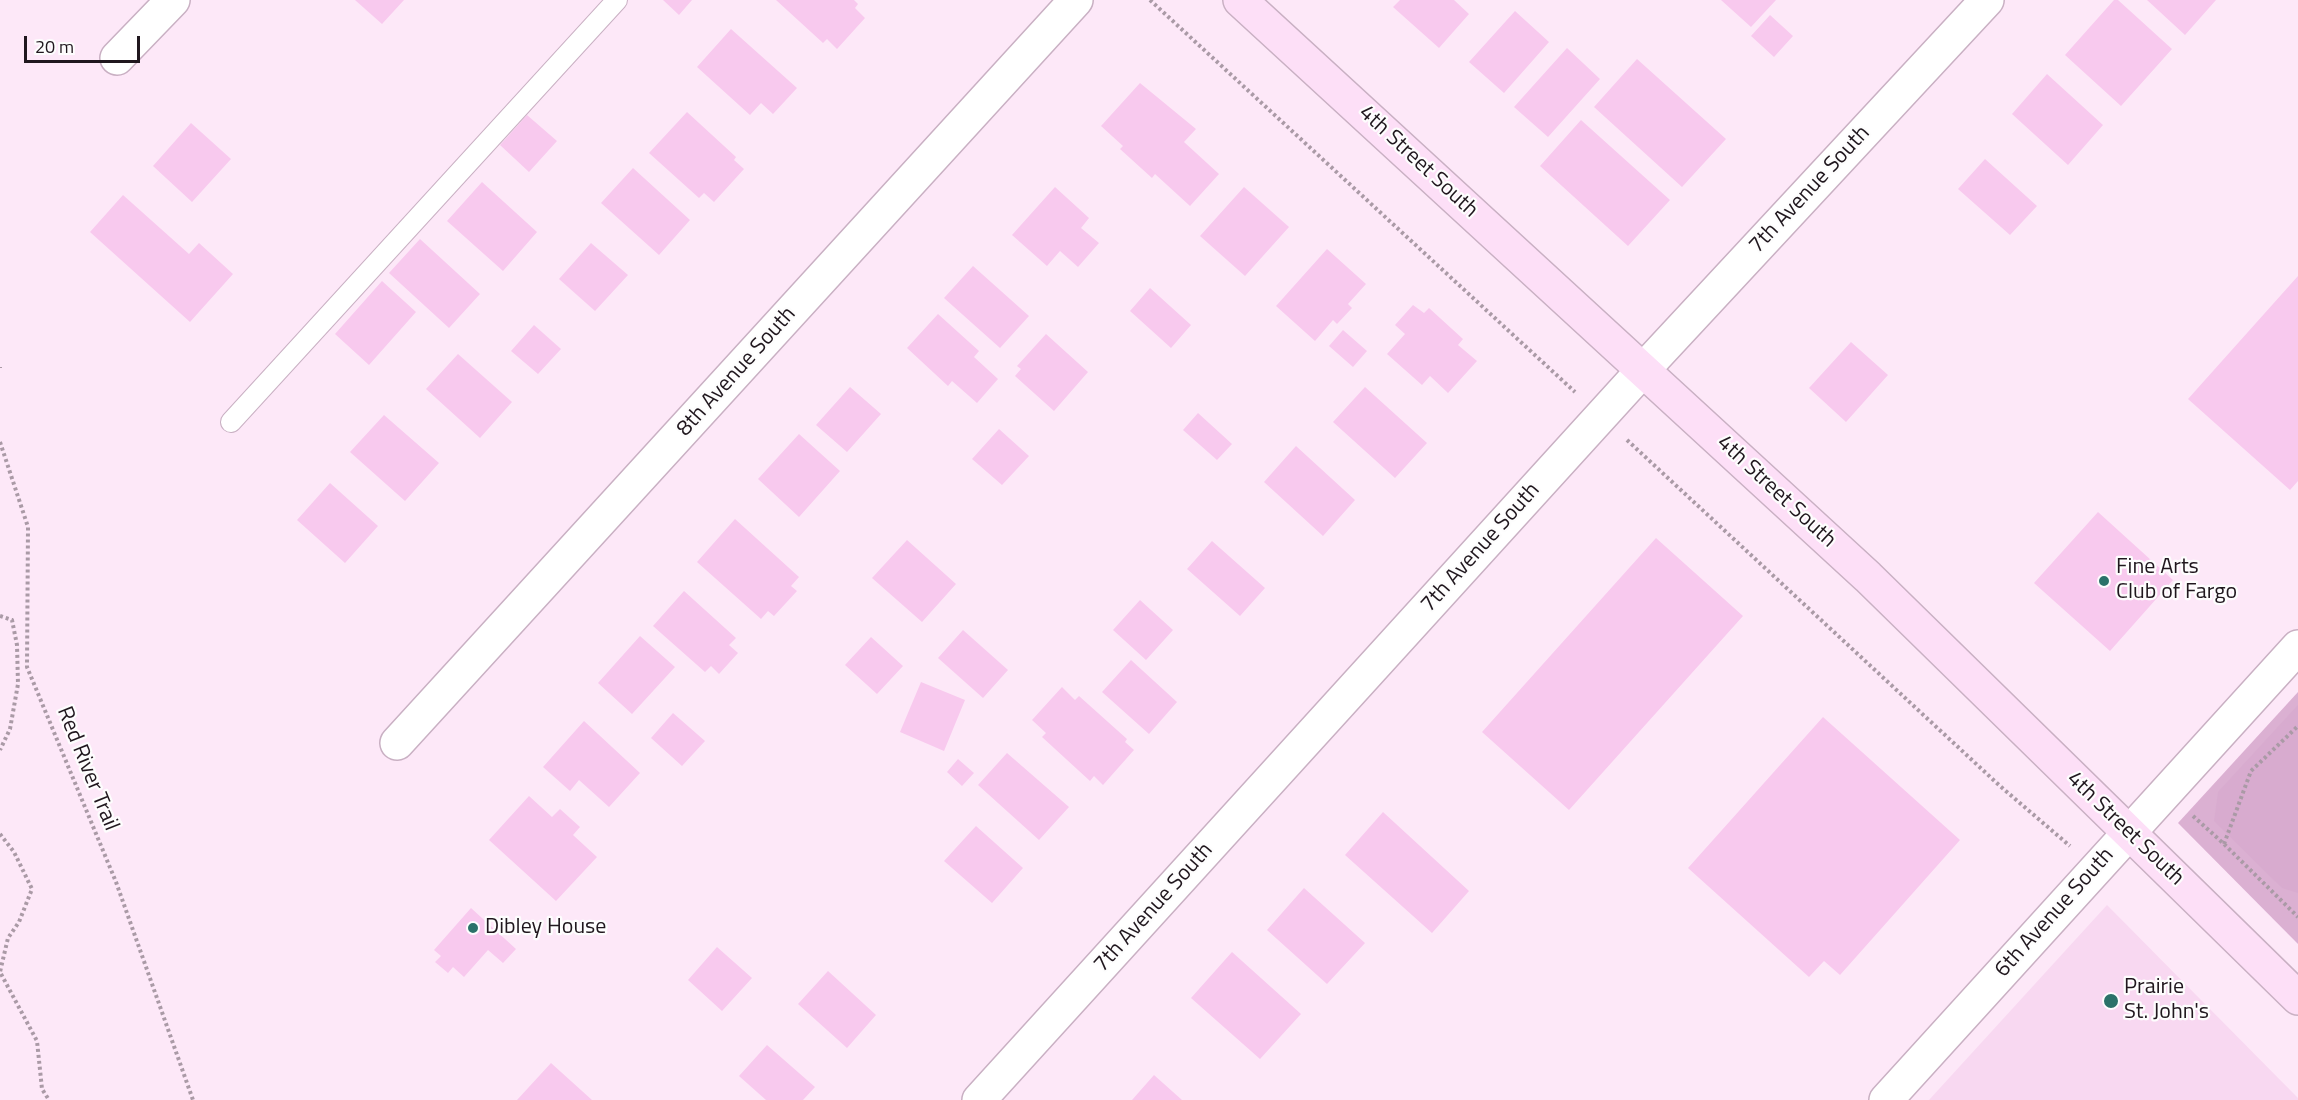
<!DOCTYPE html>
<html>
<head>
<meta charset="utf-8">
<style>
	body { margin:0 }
	#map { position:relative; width:2298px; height:1100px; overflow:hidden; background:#fde8f8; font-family:"Titillium Web",sans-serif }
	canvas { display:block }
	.scale { position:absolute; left:24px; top:36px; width:116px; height:27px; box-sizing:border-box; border:3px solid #20171e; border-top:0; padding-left:8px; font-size:18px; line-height:21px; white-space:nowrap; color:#20171e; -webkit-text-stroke:4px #fdfdfd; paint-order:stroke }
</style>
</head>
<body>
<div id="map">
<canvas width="2298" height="1100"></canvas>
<div class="scale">20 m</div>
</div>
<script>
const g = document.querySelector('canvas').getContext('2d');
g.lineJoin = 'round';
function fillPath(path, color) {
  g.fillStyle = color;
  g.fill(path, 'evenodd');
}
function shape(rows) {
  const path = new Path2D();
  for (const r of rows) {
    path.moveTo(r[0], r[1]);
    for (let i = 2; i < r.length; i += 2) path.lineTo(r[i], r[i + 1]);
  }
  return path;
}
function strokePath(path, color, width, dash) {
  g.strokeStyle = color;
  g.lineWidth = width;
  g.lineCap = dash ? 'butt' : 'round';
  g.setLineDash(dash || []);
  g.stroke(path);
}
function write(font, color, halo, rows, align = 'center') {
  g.font = font + ' "Titillium Web",sans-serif';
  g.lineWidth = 4.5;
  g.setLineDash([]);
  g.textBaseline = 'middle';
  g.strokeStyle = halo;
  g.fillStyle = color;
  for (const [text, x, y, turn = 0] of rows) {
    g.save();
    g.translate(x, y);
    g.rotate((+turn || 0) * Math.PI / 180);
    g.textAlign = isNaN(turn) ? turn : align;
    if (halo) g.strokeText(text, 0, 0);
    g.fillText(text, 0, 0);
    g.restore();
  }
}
fillPath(shape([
	[2107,905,2298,1098,2298,1100,1929,1100]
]), '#f8d8f1');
fillPath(shape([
	[2298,692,2298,944,2178,823]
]), '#dbb0d2');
fillPath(shape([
	[2298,705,2298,893,2282,888,2214,821,2218,792]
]), '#d8abcf');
fillPath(shape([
	[355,0,404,0,382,24],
	[663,0,692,0,679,15],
	[776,0,854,0,858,4,855,8,865,18,837,49,827,39,823,43],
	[1400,0,1454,0,1469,14,1439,48,1393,7],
	[1721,0,1776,0,1751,27],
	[2114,0,2118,0,2172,49,2121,106,2065,55],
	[2147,0,2216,0,2185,35],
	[1515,11,1549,42,1504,93,1469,62],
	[1770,15,1793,36,1774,57,1751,36],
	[731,29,797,88,773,114,761,103,750,115,697,67],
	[1567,48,1600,79,1548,137,1514,107],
	[1637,59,1726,139,1682,187,1594,107],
	[2047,74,2103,125,2068,165,2012,114],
	[1140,83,1196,129,1184,142,1219,174,1190,206,1155,174,1152,178,1120,149,1123,146,1101,126],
	[687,112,736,157,734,160,744,169,714,202,704,193,699,198,649,153],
	[527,115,557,141,529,172,500,145],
	[1581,120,1670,200,1628,246,1540,166],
	[191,123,231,159,192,202,153,166],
	[1985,159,2037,206,2010,235,1958,189],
	[633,168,690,220,659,255,601,203],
	[482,182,537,232,503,271,447,221],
	[1055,187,1089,218,1081,228,1099,243,1078,267,1060,251,1047,266,1012,235],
	[1244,187,1289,227,1245,276,1200,236],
	[123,195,189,254,199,243,233,274,190,322,90,232],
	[420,239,480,294,449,328,389,273],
	[591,243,628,275,595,311,559,279],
	[1327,249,1366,284,1348,304,1352,308,1337,324,1333,320,1315,341,1276,306],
	[973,266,1029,316,1000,348,944,298],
	[2298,276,2298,481,2290,490,2188,399],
	[382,281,416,312,369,365,335,334],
	[1150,288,1191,325,1171,348,1130,311],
	[1413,305,1424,313,1429,308,1463,339,1458,345,1477,361,1448,393,1430,376,1422,385,1387,354,1405,334,1395,325],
	[938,314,979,351,974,357,998,379,977,403,952,381,948,386,907,348],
	[534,325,561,349,538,374,511,351],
	[1343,330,1367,351,1353,367,1329,346],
	[1046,334,1088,372,1054,411,1015,376,1021,369,1017,366],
	[1851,342,1888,375,1846,422,1809,388],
	[458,354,512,402,480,438,426,389],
	[850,387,881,414,847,452,816,425],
	[1365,387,1427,443,1395,478,1333,422],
	[1198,413,1232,444,1217,460,1183,430],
	[384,415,439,463,405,501,350,452],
	[999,429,1029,456,1002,485,972,459],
	[799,434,840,471,799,517,758,479],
	[1296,446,1355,500,1323,536,1264,482],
	[330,483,378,526,345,563,297,520],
	[2098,512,2173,580,2110,651,2034,583],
	[735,519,799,577,791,586,797,591,774,616,768,611,761,619,697,562],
	[1656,538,1743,616,1569,810,1482,732],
	[907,540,956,584,922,622,872,578],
	[1212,541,1265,588,1240,616,1187,569],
	[684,591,736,638,729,645,738,653,719,674,711,666,705,672,653,626],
	[1140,600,1173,630,1146,660,1113,630],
	[963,630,1008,670,983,698,938,658],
	[640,636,675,667,632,714,598,683],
	[871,637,903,666,877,694,845,665],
	[1131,660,1177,702,1149,734,1102,692],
	[921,682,965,700,944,751,900,732],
	[1062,687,1075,700,1079,696,1127,739,1125,742,1134,750,1103,785,1094,776,1090,781,1042,737,1046,733,1032,720],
	[673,713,705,741,682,766,651,738],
	[1823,717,1960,840,1840,975,1824,961,1809,977,1688,868],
	[584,721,640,773,609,807,579,780,570,791,543,767],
	[1007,753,1069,807,1039,840,978,785],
	[958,759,974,773,962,786,947,772],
	[529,796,552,817,560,809,580,827,573,835,597,857,556,901,489,840],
	[1383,812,1469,891,1432,933,1345,855],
	[976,826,1023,868,992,903,944,861],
	[1304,888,1365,943,1327,984,1267,930],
	[471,908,516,949,503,963,488,950,464,977,453,967,448,973,435,962,441,956,434,950],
	[717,947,752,978,722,1011,688,980],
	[1232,952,1301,1014,1260,1059,1191,998],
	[828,971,876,1015,847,1048,798,1004],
	[767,1045,815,1087,803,1100,766,1100,739,1076],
	[551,1063,592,1100,517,1100],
	[1154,1075,1182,1100,1132,1100]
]), '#f8c9ee');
const lane = shape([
	[231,422,617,0]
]);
const street = shape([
	[117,58,173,0],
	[397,743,1076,0],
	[979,1100,1643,370,1987,0],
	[1886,1100,2298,647]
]);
const secondary = shape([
	[1240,0,1868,577,2298,998]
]);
strokePath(lane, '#c9b0c3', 22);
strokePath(street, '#c9b0c3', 36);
strokePath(secondary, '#c9b0c3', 36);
strokePath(shape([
	[1150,0,1575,392],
	[0,367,0,368],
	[1627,440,2000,786,2070,846],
	[0,442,28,527,27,667,116,882,193,1100],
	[0,616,12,620,17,645,18,684,10,729,0,750],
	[2193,816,2224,844,2298,917],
	[0,834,14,852,32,889,19,922,8,938,0,972,37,1041,42,1089,49,1100],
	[2224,844,2251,771,2298,726]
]), '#aa9aa6', 4, [3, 3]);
strokePath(lane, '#fff', 20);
strokePath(street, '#fff', 33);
strokePath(secondary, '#fddff7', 33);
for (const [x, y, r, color] of [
	[2104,581,6,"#2b7269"],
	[473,928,6,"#2b7269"],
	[2111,1001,8,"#2b7269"]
]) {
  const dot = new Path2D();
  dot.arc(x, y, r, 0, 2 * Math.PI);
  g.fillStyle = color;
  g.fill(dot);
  strokePath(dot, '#fdfdfd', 2);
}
write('22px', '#20171e', '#fdfdfd', [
	["4th Street South",1418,162,43],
	["7th Avenue South",1810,190,-47],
	["8th Avenue South",737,372,-48],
	["4th Street South",1776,492,43],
	["7th Avenue South",1481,548,-48],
	["Red River Trail",87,769,68],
	["4th Street South",2125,829,44],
	["7th Avenue South",1154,908,-48],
	["6th Avenue South",2055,913,-48]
]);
write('22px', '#20171e', '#fdfdfd', [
	["Fine Arts",2116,568],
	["Club of Fargo",2116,593],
	["Dibley House",485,928],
	["Prairie",2124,988],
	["St. John's",2124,1013]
], 'left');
</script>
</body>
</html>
